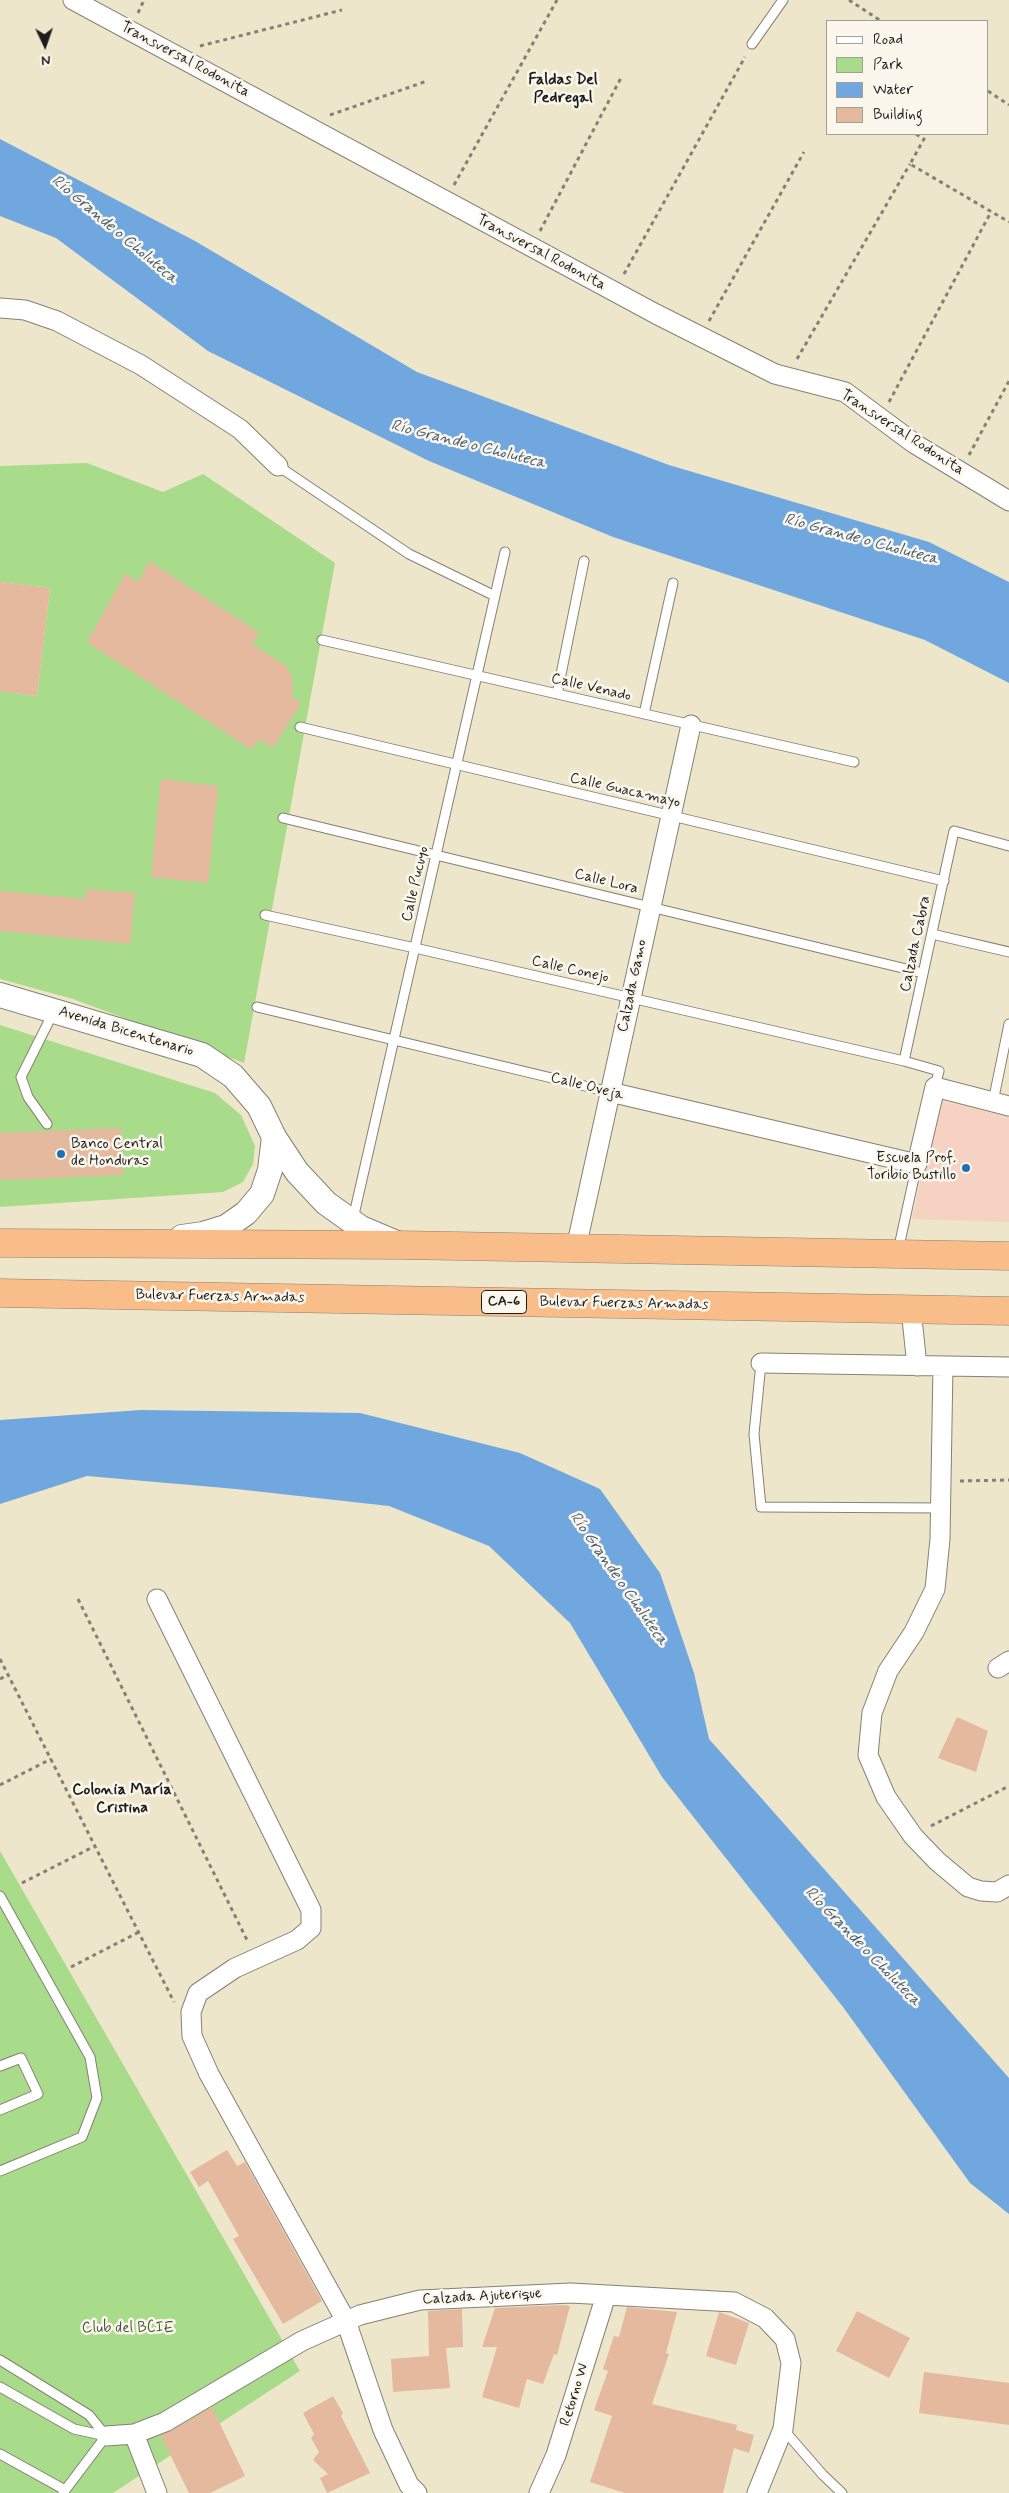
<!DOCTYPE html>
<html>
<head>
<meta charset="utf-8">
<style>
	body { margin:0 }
	#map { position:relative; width:1009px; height:2493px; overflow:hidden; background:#eee6ca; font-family:Mynerve,sans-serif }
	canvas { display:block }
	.legend { position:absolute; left:826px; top:20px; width:162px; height:115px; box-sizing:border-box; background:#fbf7ec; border:1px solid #a29f99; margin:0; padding:6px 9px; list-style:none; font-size:15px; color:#1c1c1c }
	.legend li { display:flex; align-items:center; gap:10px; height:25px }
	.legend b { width:25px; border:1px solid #a29f99 }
	.north { position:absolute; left:20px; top:20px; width:50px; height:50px; -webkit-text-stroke:4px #fbf7ec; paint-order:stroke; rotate:177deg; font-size:14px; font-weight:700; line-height:20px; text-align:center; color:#1c1c1c }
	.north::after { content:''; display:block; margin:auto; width:18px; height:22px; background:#1c1c1c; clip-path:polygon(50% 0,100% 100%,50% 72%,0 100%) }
</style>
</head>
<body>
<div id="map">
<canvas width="1009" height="2493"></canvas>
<ul class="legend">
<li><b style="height:6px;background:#fff"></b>Road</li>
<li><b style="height:14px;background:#a8dc8b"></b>Park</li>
<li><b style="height:14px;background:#71a7df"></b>Water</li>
<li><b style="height:14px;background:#e4b99e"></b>Building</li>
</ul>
<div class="north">N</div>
</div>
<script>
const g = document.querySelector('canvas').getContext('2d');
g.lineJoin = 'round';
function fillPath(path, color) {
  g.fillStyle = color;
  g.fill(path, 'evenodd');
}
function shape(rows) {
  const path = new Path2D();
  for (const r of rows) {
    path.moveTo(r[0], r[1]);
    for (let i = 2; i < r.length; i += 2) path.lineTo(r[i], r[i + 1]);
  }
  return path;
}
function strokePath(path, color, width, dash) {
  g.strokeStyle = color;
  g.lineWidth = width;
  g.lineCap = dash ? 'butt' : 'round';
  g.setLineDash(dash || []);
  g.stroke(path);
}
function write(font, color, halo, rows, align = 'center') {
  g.font = font + ' Mynerve,sans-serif';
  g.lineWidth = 5;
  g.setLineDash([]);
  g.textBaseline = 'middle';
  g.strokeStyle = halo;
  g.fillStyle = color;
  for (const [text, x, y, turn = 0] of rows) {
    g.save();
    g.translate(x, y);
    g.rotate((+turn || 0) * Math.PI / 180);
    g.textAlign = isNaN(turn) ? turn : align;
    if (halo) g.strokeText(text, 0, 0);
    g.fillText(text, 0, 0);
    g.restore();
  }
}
fillPath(shape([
	[938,1100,1009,1117,1009,1222,912,1219]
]), '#f6d2c3');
fillPath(shape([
	[87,463,163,492,203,474,335,563,244,1063,73,999,0,979,0,691,37,696,50,588,0,582,0,466],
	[0,1025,215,1093,241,1115,255,1146,253,1164,243,1182,223,1192,0,1207],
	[0,1851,300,2371,113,2493,0,2493]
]), '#a8dc8b');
fillPath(shape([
	[0,139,195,241,417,372,669,465,929,542,1009,582,1009,683,925,640,613,537,429,461,208,351,56,238,0,216],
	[141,1410,360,1413,520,1453,600,1489,660,1573,694,1673,709,1739,1009,2078,1009,2214,970,2183,843,2007,662,1777,570,1623,489,1546,389,1506,236,1489,87,1476,0,1504,0,1420]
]), '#71a7df');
fillPath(shape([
	[149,561,260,633,252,644,286,666,292,677,292,697,301,703,273,748,259,739,252,750,87,642,125,574,139,582],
	[0,582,50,588,37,696,0,691],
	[161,779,218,786,208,883,151,877],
	[86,889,135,893,130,944,0,931,0,891,85,899],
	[121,1128,123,1175,0,1180,0,1133],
	[957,1717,988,1731,976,1772,938,1758],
	[227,2150,237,2166,245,2162,322,2301,283,2324,233,2239,239,2236,208,2181,199,2187,190,2172],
	[564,2305,570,2306,557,2355,554,2354,543,2384,527,2379,519,2408,482,2397,497,2347,482,2347,495,2308],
	[627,2307,677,2312,666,2353,669,2354,652,2404,737,2425,736,2430,754,2435,749,2453,734,2448,723,2493,625,2493,590,2482,612,2416,594,2410,608,2371,603,2369,614,2336,619,2337],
	[462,2309,463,2347,446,2348,450,2388,393,2392,391,2359,429,2356,428,2311],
	[857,2311,910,2338,889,2378,836,2351],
	[719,2312,749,2323,736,2365,706,2356],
	[924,2372,1009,2383,1009,2425,919,2413],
	[333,2396,343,2413,341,2416,370,2473,327,2493,320,2478,328,2474,313,2460,319,2452,311,2438,314,2434,303,2413],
	[212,2407,245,2476,210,2493,189,2493,161,2436]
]), '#e4b99e');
const service = shape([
	[752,44,783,0],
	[278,466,409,554,495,596],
	[322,640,854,762],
	[557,694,584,561],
	[644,714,673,583],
	[300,727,944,881],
	[283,818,923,973],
	[265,915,415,948,904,1061,939,1071,935,1087],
	[932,934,1009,952],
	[257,1007,610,1092],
	[904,1061,954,831,1009,846],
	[993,1102,1009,1024],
	[47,1124,28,1097,21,1077,53,1013],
	[353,1219,505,552],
	[898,1251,917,1164],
	[761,1363,754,1434,761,1507,941,1508],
	[0,1896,90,2057,97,2098,82,2137,0,2171],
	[0,2066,21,2058,38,2094,0,2110],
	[0,2360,89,2415,106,2436],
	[0,2387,74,2429,106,2436],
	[783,2429,823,2475,842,2493],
	[0,2454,65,2490],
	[63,2493,106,2436]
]);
const minor = shape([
	[73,0,656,314,775,374,845,392,915,444,1009,501],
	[0,308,25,310,57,321,141,365,240,429,278,466],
	[610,1092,917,1164,935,1087,1009,1106],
	[576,1248,691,725],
	[911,1309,917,1366],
	[761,1363,1009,1367],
	[943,1366,940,1539,935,1589,914,1632,888,1671,872,1713,868,1755,886,1797,913,1836,937,1861,968,1887,981,1891,997,1892,1009,1885],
	[157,1599,311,1910,311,1928,297,1940,235,1968,198,1993,191,2012,192,2036,209,2074,346,2321,383,2430,409,2485,417,2493],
	[998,1668,1009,1661],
	[134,2434,157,2493],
	[106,2436,134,2434,165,2422,302,2341,360,2315,420,2300,571,2293,734,2302,765,2318,785,2339,791,2363,783,2429,757,2493],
	[539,2493,556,2455,606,2295]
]);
const tertiary = shape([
	[0,995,202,1055,233,1076,259,1106,274,1137,297,1172,326,1203,361,1228,399,1244],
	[182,1237,203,1234,226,1227,246,1213,262,1194,270,1170,274,1137]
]);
const trunk = shape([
	[0,1243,400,1245,1009,1256],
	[0,1293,1009,1311]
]);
strokePath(service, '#858173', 11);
strokePath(minor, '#858173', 21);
strokePath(tertiary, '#858173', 26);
strokePath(trunk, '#858173', 29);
strokePath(shape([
	[849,0,881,21],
	[138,13,144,0],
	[200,46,342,10],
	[988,91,1009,105],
	[330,115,427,81],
	[916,134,924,139,910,164,1009,222],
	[454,185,557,0],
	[540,231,622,76],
	[624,274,745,57],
	[709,321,804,152],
	[797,359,910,164],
	[889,402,991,212],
	[969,455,1009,381],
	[960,1481,1009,1480],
	[78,1599,248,1942],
	[0,1659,174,2002],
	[0,1679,8,1675],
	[0,1785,51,1759],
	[931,1826,1009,1786],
	[22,1883,95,1846],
	[71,1967,139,1932]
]), '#858173', 3, [4, 4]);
strokePath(service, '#fff', 9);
strokePath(minor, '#fff', 19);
strokePath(tertiary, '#fff', 24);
strokePath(trunk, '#f8bd89', 28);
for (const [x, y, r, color] of [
	[61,1154,5,"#1f6fb2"],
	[966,1168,5,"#1f6fb2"]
]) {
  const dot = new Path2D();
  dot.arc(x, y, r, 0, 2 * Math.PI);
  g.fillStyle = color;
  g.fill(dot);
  strokePath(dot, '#fbf7ec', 2);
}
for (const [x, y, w] of [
	[504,1302,45]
]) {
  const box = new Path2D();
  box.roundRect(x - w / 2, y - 11.5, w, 23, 4);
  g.fillStyle = '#fbf7ec';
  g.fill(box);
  strokePath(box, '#1c1c1c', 1);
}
write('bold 14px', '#1c1c1c', null, [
	["CA-6",504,1302]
]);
write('15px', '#1c1c1c', '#fbf7ec', [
	["Transversal Rodonita",185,60,28],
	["Transversal Rodonita",541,253,28],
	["Transversal Rodonita",902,433,33],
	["Calle Venado",591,688,13],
	["Calle Guacamayo",625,791,13],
	["Calle Lora",606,882,14],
	["Calle Pucuyo",416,884,-77],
	["Calzada Cabra",916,944,-78],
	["Calle Conejo",570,970,13],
	["Calzada Gamo",633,986,-78],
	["Avenida Bicentenario",126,1032,17],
	["Calle Oveja",587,1087,14],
	["Bulevar Fuerzas Armadas",220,1297,1],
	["Bulevar Fuerzas Armadas",624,1304,1],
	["Calzada Ajuterique",482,2297,-3],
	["Retorno W",575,2395,-73]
]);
write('15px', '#1c1c1c', '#fbf7ec', [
	["Banco Central",71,1145],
	["de Honduras",71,1162],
	["Escuela Prof.",956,1159,"right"],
	["Toribio Bustillo",956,1176,"right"]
], 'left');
write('15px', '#46563d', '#fbf7ec', [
	["Club del BCIE",128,2329]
]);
write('bold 16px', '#1c1c1c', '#fbf7ec', [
	["Faldas Del",563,81],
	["Pedregal",563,99],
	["Colonia María",122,1791],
	["Cristina",122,1809]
]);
write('italic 16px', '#425b74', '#fbf7ec', [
	["Río Grande o Choluteca",114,230,40],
	["Río Grande o Choluteca",468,445,14],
	["Río Grande o Choluteca",861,540,15],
	["Río Grande o Choluteca",618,1579,55],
	["Río Grande o Choluteca",862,1947,46]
]);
</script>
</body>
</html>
